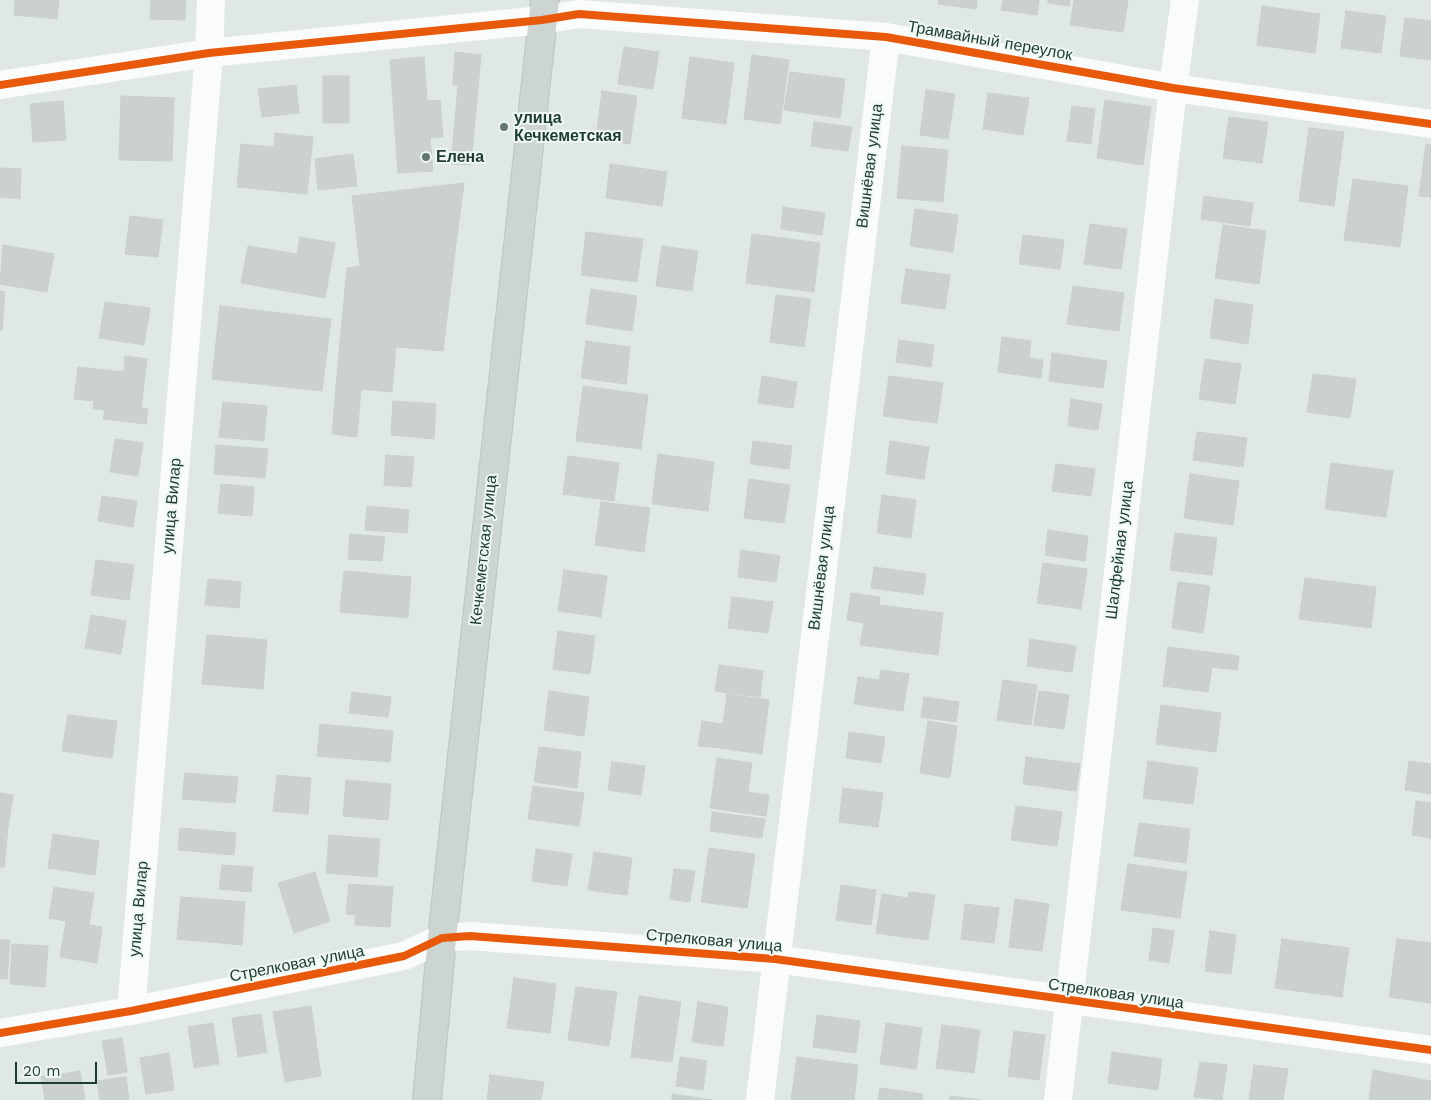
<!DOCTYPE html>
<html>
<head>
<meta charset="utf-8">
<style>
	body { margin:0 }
	#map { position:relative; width:1431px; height:1100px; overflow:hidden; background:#e0e8e4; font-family:"Work Sans",sans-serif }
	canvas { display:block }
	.scale { position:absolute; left:15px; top:1062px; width:82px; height:22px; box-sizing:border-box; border:2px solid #1e3b30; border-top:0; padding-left:6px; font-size:15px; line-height:18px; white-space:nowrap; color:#1e3b30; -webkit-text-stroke:4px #eef7f1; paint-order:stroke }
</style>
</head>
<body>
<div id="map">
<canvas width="1431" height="1100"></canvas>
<div class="scale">20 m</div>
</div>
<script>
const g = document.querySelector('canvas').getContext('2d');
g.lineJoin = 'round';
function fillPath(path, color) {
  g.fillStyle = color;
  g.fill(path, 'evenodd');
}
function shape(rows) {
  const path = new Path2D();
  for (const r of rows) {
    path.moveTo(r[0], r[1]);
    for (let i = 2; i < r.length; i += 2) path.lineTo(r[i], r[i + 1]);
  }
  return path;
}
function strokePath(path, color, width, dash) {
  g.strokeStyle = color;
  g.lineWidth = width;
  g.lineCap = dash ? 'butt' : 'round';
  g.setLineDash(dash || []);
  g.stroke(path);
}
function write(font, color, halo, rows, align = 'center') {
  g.font = font + ' "Work Sans",sans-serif';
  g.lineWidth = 4;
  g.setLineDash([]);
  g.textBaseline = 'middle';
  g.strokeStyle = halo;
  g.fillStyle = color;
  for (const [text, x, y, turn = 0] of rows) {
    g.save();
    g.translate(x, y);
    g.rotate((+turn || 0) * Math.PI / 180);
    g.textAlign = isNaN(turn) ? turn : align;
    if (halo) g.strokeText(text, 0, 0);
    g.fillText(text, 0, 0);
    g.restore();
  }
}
const building = shape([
	[15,0,59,0,57,19,14,15,15,0],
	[151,0,186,0,185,20,150,19,151,0],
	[939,0,977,0,976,9,938,4,939,0],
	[1003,0,1039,0,1037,15,1001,10,1003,0],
	[1048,0,1070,0,1069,6,1048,3,1048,0],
	[1074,0,1128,0,1123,32,1070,25,1074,0],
	[1262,6,1320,14,1315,53,1257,45,1262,6],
	[1346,11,1386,16,1381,53,1341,48,1346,11],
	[1405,18,1431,21,1431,60,1400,56,1405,18],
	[624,47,659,52,653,89,618,84,624,47],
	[455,52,481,55,471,165,451,164,458,86,453,85,455,52],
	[752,55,789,60,780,124,744,119,752,55],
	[424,57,427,101,440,100,443,137,430,138,433,171,398,173,390,60,424,57],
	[690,57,734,63,726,124,682,118,690,57],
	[790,72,845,79,840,118,784,110,790,72],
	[323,76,349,76,349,123,323,123,323,76],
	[296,85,299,113,262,117,258,89,296,85],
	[926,90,955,94,948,139,920,135,926,90],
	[602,91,637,96,630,144,596,139,602,91],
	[988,93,1029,98,1023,135,983,129,988,93],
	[121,96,174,98,172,161,119,160,121,96],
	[1105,100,1151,107,1143,165,1097,158,1105,100],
	[63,101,66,140,33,142,30,104,63,101],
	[1072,106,1095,109,1091,144,1067,141,1072,106],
	[1229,117,1268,122,1262,163,1223,158,1229,117],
	[814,122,852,127,848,151,811,146,814,122],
	[1309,128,1344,132,1334,206,1299,201,1309,128],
	[275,133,313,137,307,194,237,187,241,144,274,147,275,133],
	[1426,144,1431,145,1431,197,1419,196,1426,144],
	[902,146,948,150,943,202,897,198,902,146],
	[353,154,357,186,318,190,315,159,353,154],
	[610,164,667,172,662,206,606,198,610,164],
	[0,168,21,169,20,199,0,197,0,168],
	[1353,179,1408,186,1400,247,1344,240,1353,179],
	[464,183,455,252,360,266,352,196,464,183],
	[1204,196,1253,203,1250,226,1201,219,1204,196],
	[783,207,825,213,822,235,781,229,783,207],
	[915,209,958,215,953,252,910,246,915,209],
	[130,216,163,220,158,257,125,254,130,216],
	[1090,224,1127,229,1121,269,1084,264,1090,224],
	[1223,225,1266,231,1259,284,1215,278,1223,225],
	[586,232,643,239,637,282,581,275,586,232],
	[752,234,820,243,814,292,746,283,752,234],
	[1023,235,1064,240,1060,269,1019,264,1023,235],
	[300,237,335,243,325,298,241,283,248,246,297,254,300,237],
	[3,245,54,254,47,292,0,284,3,245],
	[662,246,698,251,692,291,656,286,662,246],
	[455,252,443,351,340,342,347,268,455,252],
	[906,269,950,275,945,309,901,303,906,269],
	[1073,286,1124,293,1119,331,1067,324,1073,286],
	[591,289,637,296,632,331,586,324,591,289],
	[0,291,5,292,2,330,0,330,0,291],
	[776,295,811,299,804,347,770,342,776,295],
	[1215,299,1253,305,1248,344,1210,338,1215,299],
	[105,302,150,308,144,345,99,338,105,302],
	[220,306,331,319,322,391,212,379,220,306],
	[1002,337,1031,341,1029,358,1043,360,1041,378,998,372,1002,337],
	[899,340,934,345,931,367,896,362,899,340],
	[586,341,630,347,626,384,581,378,586,341],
	[340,342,396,347,392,392,336,387,340,342],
	[1052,353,1107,361,1103,388,1049,381,1052,353],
	[125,356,147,359,141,408,148,409,146,424,103,419,105,410,93,409,94,401,74,399,78,367,124,372,125,356],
	[1205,359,1241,364,1235,404,1199,399,1205,359],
	[1313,374,1356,379,1350,418,1307,412,1313,374],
	[762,376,797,382,793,408,758,403,762,376],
	[889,376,943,383,937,423,883,416,889,376],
	[583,386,648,395,641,449,576,441,583,386],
	[336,387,361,390,357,437,332,434,336,387],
	[1071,399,1102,404,1098,430,1068,426,1071,399],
	[393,401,436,404,434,439,391,435,393,401],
	[223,402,267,406,264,441,219,437,223,402],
	[1197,432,1247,438,1243,467,1193,460,1197,432],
	[115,439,143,443,138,476,110,472,115,439],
	[753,441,792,446,789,469,750,464,753,441],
	[890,441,929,447,924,479,886,474,890,441],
	[216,445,268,449,265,478,214,474,216,445],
	[658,454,714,462,708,511,652,504,658,454],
	[386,455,414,457,411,487,384,485,386,455],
	[568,456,619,463,614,501,563,494,568,456],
	[1331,463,1393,471,1386,517,1325,509,1331,463],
	[1056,464,1095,469,1091,496,1052,491,1056,464],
	[1190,474,1239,481,1233,525,1184,518,1190,474],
	[749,479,790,485,784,523,744,518,749,479],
	[221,484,254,487,252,516,218,513,221,484],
	[882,495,916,500,911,538,877,533,882,495],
	[102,496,137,501,133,527,98,521,102,496],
	[601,502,650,508,644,552,595,545,601,502],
	[367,506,409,510,407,533,365,530,367,506],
	[1048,530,1088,536,1085,561,1045,555,1048,530],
	[1175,533,1217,538,1212,575,1170,570,1175,533],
	[350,534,385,537,382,561,348,559,350,534],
	[741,550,780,556,776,582,738,577,741,550],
	[96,560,134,565,129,600,91,595,96,560],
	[1043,563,1087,569,1081,609,1037,603,1043,563],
	[874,567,926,574,923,595,871,588,874,567],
	[564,570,607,576,601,617,558,611,564,570],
	[344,571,411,577,408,618,340,612,344,571],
	[1305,578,1376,587,1371,628,1299,619,1305,578],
	[208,579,241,582,239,608,205,605,208,579],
	[1178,582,1210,586,1203,633,1172,628,1178,582],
	[851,593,880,597,879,605,943,613,938,655,860,645,864,623,847,620,851,593],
	[732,597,773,602,768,633,728,628,732,597],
	[91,615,126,621,121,654,85,648,91,615],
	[558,631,595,636,590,674,553,669,558,631],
	[207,635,267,640,263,689,202,684,207,635],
	[1030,639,1076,646,1072,672,1027,666,1030,639],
	[1168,647,1239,656,1237,670,1212,667,1208,692,1163,686,1168,647],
	[719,665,763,671,760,697,715,691,719,665],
	[881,670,909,674,903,711,854,704,858,677,879,680,881,670],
	[1003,680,1037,685,1031,725,997,720,1003,680],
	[549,691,589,697,584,736,544,730,549,691],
	[1039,691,1069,695,1064,729,1034,725,1039,691],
	[352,692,391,697,388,717,349,713,352,692],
	[727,694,769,700,762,754,720,748,727,694],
	[924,697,959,702,956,722,921,717,924,697],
	[1161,705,1221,713,1216,752,1156,744,1161,705],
	[68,715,117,721,112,758,62,751,68,715],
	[702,721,723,724,720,748,698,746,702,721],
	[928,721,957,726,950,778,920,773,928,721],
	[320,724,393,731,390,762,317,756,320,724],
	[849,732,885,737,881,763,846,758,849,732],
	[539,747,581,752,577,788,534,782,539,747],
	[1026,757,1080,764,1076,791,1023,784,1026,757],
	[717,758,752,763,748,792,713,788,717,758],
	[1148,761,1198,768,1193,804,1143,798,1148,761],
	[1409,761,1431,764,1431,794,1405,790,1409,761],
	[612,762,645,766,641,795,608,790,612,762],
	[185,773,238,777,235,803,182,799,185,773],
	[277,775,311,778,308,814,273,811,277,775],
	[346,780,391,784,388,820,343,816,346,780],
	[533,786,584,793,579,826,528,819,533,786],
	[713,788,769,795,766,816,710,808,713,788],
	[843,788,883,793,878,827,839,822,843,788],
	[0,793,13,795,8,828,0,827,0,793],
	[1416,801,1431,803,1431,838,1412,835,1416,801],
	[1016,806,1062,812,1057,846,1011,840,1016,806],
	[712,812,765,819,762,838,710,831,712,812],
	[1139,823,1190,829,1186,863,1134,856,1139,823],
	[0,827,8,828,4,867,0,867,0,827],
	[180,828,236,833,234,855,178,850,180,828],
	[53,834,99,841,95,875,48,868,53,834],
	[329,835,380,839,377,877,326,873,329,835],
	[709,848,755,854,747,908,701,902,709,848],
	[536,849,572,854,567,886,532,881,536,849],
	[594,852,632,858,627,895,588,890,594,852],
	[1128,864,1187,872,1180,918,1121,910,1128,864],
	[222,865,253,867,251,892,219,889,222,865],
	[674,869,695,871,690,902,670,899,674,869],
	[315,872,330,921,294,933,278,883,315,872],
	[349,884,393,887,390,927,355,925,356,915,346,914,349,884],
	[841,885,876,890,871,925,836,920,841,885],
	[54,887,94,893,89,925,49,918,54,887],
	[909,892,935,895,928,940,903,937,909,892],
	[882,894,908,898,903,937,876,933,882,894],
	[181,897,245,902,242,945,177,939,181,897],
	[1015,899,1049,904,1042,951,1009,947,1015,899],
	[965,904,999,908,994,943,961,939,965,904],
	[66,921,102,927,97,963,60,957,66,921],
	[1153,928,1174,931,1169,963,1149,960,1153,928],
	[1210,931,1236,935,1231,974,1205,971,1210,931],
	[1282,939,1349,948,1342,997,1275,988,1282,939],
	[1397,939,1431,943,1431,1003,1389,997,1397,939],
	[0,940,10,940,7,979,0,979,0,940],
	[12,944,48,946,45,987,10,984,12,944],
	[514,978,556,984,550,1033,507,1028,514,978],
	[576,987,617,992,609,1046,568,1040,576,987],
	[639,996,681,1002,672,1062,631,1057,639,996],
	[698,1002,728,1007,723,1046,692,1042,698,1002],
	[311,1006,321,1076,285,1082,273,1012,311,1006],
	[261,1014,267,1052,238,1057,232,1018,261,1014],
	[817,1015,860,1021,856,1053,813,1047,817,1015],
	[213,1023,219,1064,194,1068,188,1027,213,1023],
	[886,1023,922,1028,916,1069,880,1064,886,1023],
	[942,1025,980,1030,974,1073,936,1068,942,1025],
	[1014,1031,1045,1035,1039,1080,1008,1076,1014,1031],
	[122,1038,127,1072,108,1075,102,1041,122,1038],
	[1112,1052,1162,1059,1158,1090,1108,1083,1112,1052],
	[169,1053,174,1090,146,1094,140,1058,169,1053],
	[680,1057,707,1061,703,1090,676,1086,680,1057],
	[797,1057,858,1065,854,1100,791,1100,797,1057],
	[1200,1062,1227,1065,1222,1100,1194,1097,1200,1062],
	[1254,1065,1288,1069,1283,1100,1249,1100,1254,1065],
	[1373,1070,1431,1081,1431,1100,1369,1100,1373,1070],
	[80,1071,85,1100,45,1100,41,1077,80,1071],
	[490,1075,544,1082,541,1100,487,1100,490,1075],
	[126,1077,129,1100,100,1100,97,1081,126,1077],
	[880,1088,923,1094,922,1100,878,1100,880,1088],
	[672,1094,713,1100,672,1100,672,1094],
	[950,1096,981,1100,950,1100,950,1096]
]);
fillPath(building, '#cad1ce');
strokePath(building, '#c9d0cc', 1);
const major = shape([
	[427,1100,442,938,545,0]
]);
strokePath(major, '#bac5c0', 30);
strokePath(shape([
	[0,85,209,53,542,20,579,14,886,37,1173,88,1431,124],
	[131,1011,209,53,211,0],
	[0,1033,131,1011,404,956,442,938,470,936,775,959,1431,1050],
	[760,1100,886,37],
	[1058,1100,1173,88,1185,0]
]), '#fafcfb', 28);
strokePath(major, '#ccd5d1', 28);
strokePath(shape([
	[0,85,209,53,542,20,579,14,886,37,1173,88,1431,124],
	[0,1033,131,1011,404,956,442,938,470,936,775,959,1431,1050]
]), '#e8590c', 8);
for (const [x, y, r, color] of [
	[504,127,5,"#62786f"],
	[426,157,5,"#62786f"]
]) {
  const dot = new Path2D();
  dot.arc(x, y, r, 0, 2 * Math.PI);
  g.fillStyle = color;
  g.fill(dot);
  strokePath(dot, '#eef7f1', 2);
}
write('16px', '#1e3b30', '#eef7f1', [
	["Трамвайный переулок",990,41,10],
	["Вишнёвая улица",870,166,-83],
	["улица Вилар",172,506,-85],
	["Кечкеметская улица",484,550,-84],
	["Шалфейная улица",1120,550,-83],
	["Вишнёвая улица",822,568,-83],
	["улица Вилар",139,909,-85],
	["Стрелковая улица",714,941,5],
	["Стрелковая улица",297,964,-11],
	["Стрелковая улица",1116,994,8]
]);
write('bold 16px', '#1e3b30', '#eef7f1', [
	["улица",514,118],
	["Кечкеметская",514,136],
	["Елена",436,157]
], 'left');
</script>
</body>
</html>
